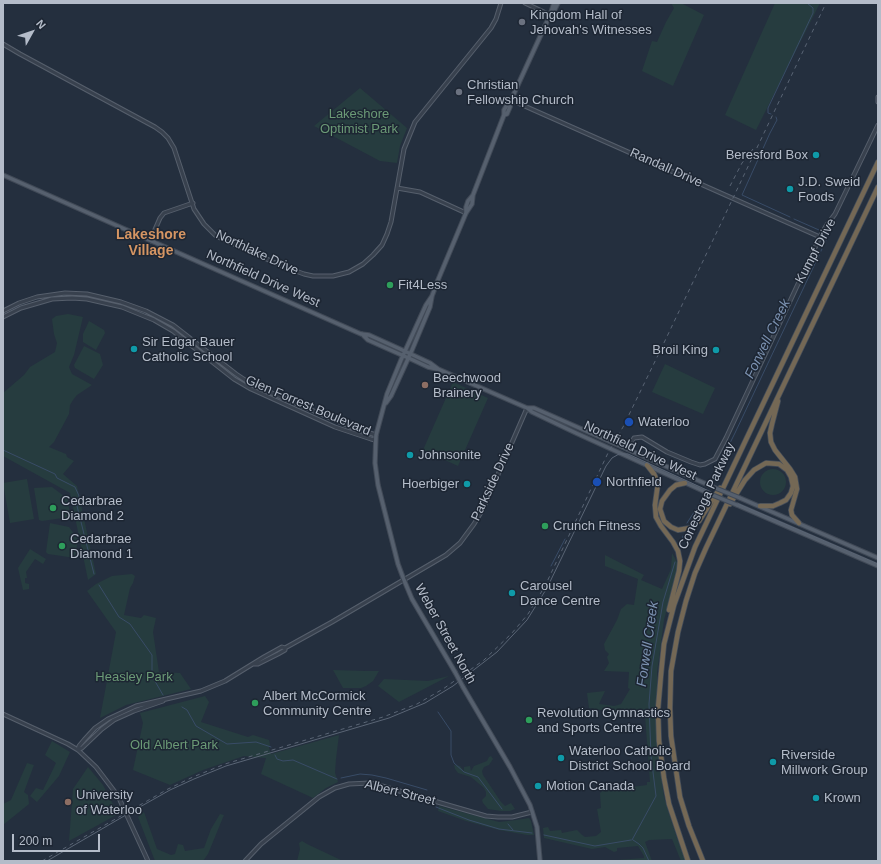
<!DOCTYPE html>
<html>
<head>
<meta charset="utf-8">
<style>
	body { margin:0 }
	#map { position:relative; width:881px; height:864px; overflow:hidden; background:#242f3e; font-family:Helvetica,sans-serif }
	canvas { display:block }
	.frame { position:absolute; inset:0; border:4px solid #b4bcc9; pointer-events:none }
	.north { position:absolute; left:12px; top:12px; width:40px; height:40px; -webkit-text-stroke:3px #1d2633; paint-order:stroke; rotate:50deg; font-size:11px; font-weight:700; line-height:16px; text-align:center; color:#b4bcc9 }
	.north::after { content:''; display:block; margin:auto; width:14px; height:18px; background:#b4bcc9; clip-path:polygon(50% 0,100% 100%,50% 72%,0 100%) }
	.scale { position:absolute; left:12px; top:834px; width:88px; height:18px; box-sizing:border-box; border:2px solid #b4bcc9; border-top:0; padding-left:5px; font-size:12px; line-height:14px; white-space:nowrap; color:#b4bcc9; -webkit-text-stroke:3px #1d2633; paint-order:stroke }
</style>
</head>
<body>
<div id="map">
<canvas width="881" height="864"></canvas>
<div class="frame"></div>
<div class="north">N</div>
<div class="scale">200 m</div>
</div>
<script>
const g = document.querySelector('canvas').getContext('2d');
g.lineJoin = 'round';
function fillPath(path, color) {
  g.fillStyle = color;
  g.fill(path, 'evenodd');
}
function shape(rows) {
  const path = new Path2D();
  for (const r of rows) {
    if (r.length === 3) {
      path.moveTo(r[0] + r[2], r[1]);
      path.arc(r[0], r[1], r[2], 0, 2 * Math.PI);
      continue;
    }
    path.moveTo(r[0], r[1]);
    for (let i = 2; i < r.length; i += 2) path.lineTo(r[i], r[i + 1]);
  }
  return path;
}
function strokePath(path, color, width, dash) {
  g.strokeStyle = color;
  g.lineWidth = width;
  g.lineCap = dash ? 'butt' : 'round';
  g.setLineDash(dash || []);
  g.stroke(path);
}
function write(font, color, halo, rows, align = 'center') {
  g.font = font + ' Helvetica,sans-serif';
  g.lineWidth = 3;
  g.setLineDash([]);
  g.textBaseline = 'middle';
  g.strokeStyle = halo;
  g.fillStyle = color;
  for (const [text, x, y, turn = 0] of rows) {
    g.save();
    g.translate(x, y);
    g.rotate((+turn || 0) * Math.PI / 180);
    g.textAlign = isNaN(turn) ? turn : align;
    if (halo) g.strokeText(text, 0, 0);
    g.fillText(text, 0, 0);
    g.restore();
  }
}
fillPath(shape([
	[671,3,681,3,704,15,673,86,642,71,652,41,657,42,666,22,674,8],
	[775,3,820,3,756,130,725,115],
	[360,88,407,128,400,146,397,163,380,161,314,126],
	[68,314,83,317,74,355,69,367,72,374,92,385,77,395,73,400,70,405,69,414,54,442,49,447,66,454,67,457,74,461,63,474,77,486,96,574,88,580,70,493,3,456,3,393,24,375,30,367,55,352,57,343,54,334,52,319,56,316],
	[89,321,104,330,105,333,96,350,83,342,83,334],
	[84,346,100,354,103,365,94,379,75,368,74,365],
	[665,364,715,388,703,414,652,392],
	[453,382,488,398,458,466,423,450],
	[773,482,13],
	[27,479,34,519,10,523,3,483],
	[52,487,68,499,70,517,42,521,39,520,34,488],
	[50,523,69,527,78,539,75,558,48,554,46,552],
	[30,549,46,559,43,564,35,559,26,572,27,578,25,578,25,583,29,584,29,589,23,590,18,568],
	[672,553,677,562,677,572,664,620,657,673,657,745,664,797,677,838,686,861,681,861,672,839,649,840,645,842,652,861,619,861,617,860,644,858,644,856,638,846,617,848,617,851,614,852,605,847,592,849,544,838,543,828,548,827,550,831,561,830,562,833,577,830,581,834,585,837,596,836,601,832,597,809,601,808,600,793,605,789,609,790,647,785,647,782,650,782,645,716,647,714,639,710,624,711,618,713,589,708,587,693,605,691,599,704,614,706,621,704,630,689,628,688,629,672,604,671,609,663,607,657,609,654,605,650,604,644,617,620,621,609,627,604,634,605,638,579,605,566,605,555,644,575,641,580,662,589,671,569],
	[132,574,135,576,133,583,130,588,124,615,141,618,144,615,156,618,153,632,159,672,180,673,191,689,126,705,100,718,116,632,87,591,96,584,112,576],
	[333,670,366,671,379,671,373,681,366,686,361,688,343,688],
	[449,676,399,702,378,686,384,679,428,681],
	[205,696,209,702,201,722,248,737,253,735,269,740,270,745,269,748,271,754,339,735,336,759,335,773,338,782,326,788,313,798,261,774,266,758,244,756,203,770,170,785,133,770,143,723,140,713],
	[52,741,70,752,59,776,37,802,30,796,36,788,43,790,56,763,45,755],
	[491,756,493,759,489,765,484,767,482,771,483,775,501,802,505,806,511,803,515,809,510,811,501,811,488,809,483,803,482,800,486,796,486,792,484,788,471,777,458,773,455,769,454,765,460,766,464,771,464,767,470,766,471,771,474,766,487,761,489,757],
	[27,763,34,765,24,792,28,795,29,804,3,825,3,804,11,800],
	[88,767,103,785,118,814,69,841,73,789],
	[439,806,499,822,516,820,529,818,531,821,534,835,527,835,499,830,466,821,438,811],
	[144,812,157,849,171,855,175,854,178,844,183,845,185,851,204,848,211,829,220,814,224,815,208,854,203,861,155,861,138,817],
	[302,841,307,844,343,861,297,861,300,849,299,843]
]), '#263c3f');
strokePath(shape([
	[771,114,768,113,768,108,813,13,813,8,807,3],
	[776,117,777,120,770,133,742,195,790,217],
	[794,219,819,230],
	[3,450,55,474,57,478,75,487,79,496,77,506,94,574],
	[715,473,735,433,829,234,826,233],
	[687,523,700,503],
	[681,546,683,536],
	[551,566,565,539],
	[99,585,119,617,130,624,152,655,152,676,163,695],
	[182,707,187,710,196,726,227,744,256,742,271,747],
	[438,712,451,731,451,755,454,763,464,772,478,777,502,809],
	[275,755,277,759,283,761,293,760,337,779],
	[341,778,360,774,372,775,386,778,427,790],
	[436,807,469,820,499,829,532,833],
	[508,824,513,830],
	[544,835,595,846,631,840],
	[632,840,656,796,651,756,649,704,652,666,663,602,675,562],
	[633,840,639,844,643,848,649,861]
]), '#394c67', 1);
const minor = shape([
	[525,3,550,15],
	[3,44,20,54,155,127,162,132,168,138,174,148,194,209,204,224,216,236,282,266,304,274,313,276,333,276,349,272,363,264,373,255,382,245,387,234,391,222,404,149,415,122,491,28,496,19,501,3],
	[878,97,878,102],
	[511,100,820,237],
	[397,188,420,192,466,213],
	[150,241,160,218,164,213,193,203],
	[3,311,19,303,37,297,65,293,87,294,121,302,146,311,173,325,236,374,251,384,351,427,376,435],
	[3,317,21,308,52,299,72,298,87,299,122,307,154,320,173,331,234,379,251,389,335,427,371,439,375,440],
	[627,449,634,438,642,437,667,452,691,462,700,465,705,464,715,459,726,438,820,237,826,226,835,214,878,125],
	[254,664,258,664,278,654,285,650,285,648],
	[3,714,68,744,78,750,96,767,118,796,148,861],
	[78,750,79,746,84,740,95,728,108,719,136,706,201,691,225,681,264,657,282,647,285,648,332,622,446,555,460,543,474,524,483,509,527,408],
	[78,750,82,748,102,729,114,720,134,711,163,701],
	[245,861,261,844,319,797,335,788,349,784,370,783,382,786,486,816,498,817,512,817,532,812]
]);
const major = shape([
	[550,15,554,11,558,3],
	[504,115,504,110,507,105,511,100],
	[3,175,361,334,369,335,400,349,430,363,438,369,527,408,532,412,576,433,710,494],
	[466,213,466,207,468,201,473,195,504,115,507,114,510,107,511,100,550,15,554,3],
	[432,296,426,305,401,360,387,394,376,435,375,463,378,485,398,564,404,580,412,599,455,672],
	[362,334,368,340,413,360,428,367,437,369],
	[386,403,391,396,412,350,430,307,432,296,438,280,466,213,472,204,473,195],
	[527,408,534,408,713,487],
	[740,498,878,558],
	[737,505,878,566],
	[463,687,510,767,530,805,537,827,540,861]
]);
const highway = shape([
	[778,401,772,424,770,433,771,442,775,450,790,469,795,477,797,489,791,510,792,515,799,523],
	[647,465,654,474,658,483,655,505,656,517,661,526,673,542,678,551,680,561,679,571,669,610],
	[685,483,676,485,670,490,662,501,660,509,664,521,671,527,678,530,690,528,699,521,720,488],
	[730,504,745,480,754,470,766,463,779,464,787,470,791,477,793,486,791,493,786,500,780,503,773,506,760,506],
	[688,861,669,804,664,778,659,741,658,709,661,674,664,644,674,605,695,547,878,162],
	[703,861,689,826,680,797,671,736,670,708,671,671,678,632,686,601,695,573,706,548,878,187]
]);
strokePath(minor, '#565f6c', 5);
strokePath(major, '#414a57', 5.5);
strokePath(highway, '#434c59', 6);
strokePath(minor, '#38414e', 3);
strokePath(major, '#56606e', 3.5);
strokePath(highway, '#746855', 4.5);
strokePath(shape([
	[47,861,131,812,170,790,194,779,226,766,389,718,425,703,453,686,497,652,527,620,547,588,606,466,612,458,619,454,628,454,711,492,878,564]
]), '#5a6575', 1);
strokePath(shape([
	[730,186,742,163,753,149],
	[42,861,168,789,193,777,225,764,383,717,417,704,443,689,484,660,512,633,528,614,545,586,608,453,623,427,662,347,826,3]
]), '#5a6575', 1, [4, 4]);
const majorBridge = shape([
	[713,487,740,498],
	[710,494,737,505],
	[455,672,463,687]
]);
strokePath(majorBridge, '#414a57', 5.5, []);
strokePath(majorBridge, '#56606e', 3.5);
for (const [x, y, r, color] of [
	[522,22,4,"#6b7280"],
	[459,92,4,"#6b7280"],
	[816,155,4,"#0f9aa8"],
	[790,189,4,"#0f9aa8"],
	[390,285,4,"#2e9e5b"],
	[134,349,4,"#0f9aa8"],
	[716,350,4,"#0f9aa8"],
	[425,385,4,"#8d6e63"],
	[629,422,5,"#1a4fb4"],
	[410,455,4,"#0f9aa8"],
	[597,482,5,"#1a4fb4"],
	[467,484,4,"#0f9aa8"],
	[53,508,4,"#2e9e5b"],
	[545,526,4,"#2e9e5b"],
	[62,546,4,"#2e9e5b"],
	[512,593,4,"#0f9aa8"],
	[255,703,4,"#2e9e5b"],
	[529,720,4,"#2e9e5b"],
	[561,758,4,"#0f9aa8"],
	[773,762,4,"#0f9aa8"],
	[538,786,4,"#0f9aa8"],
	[816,798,4,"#0f9aa8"],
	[68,802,4,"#8d6e63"]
]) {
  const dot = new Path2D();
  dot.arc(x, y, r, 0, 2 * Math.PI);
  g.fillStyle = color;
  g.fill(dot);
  strokePath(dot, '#1d2633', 1.5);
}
write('13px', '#b4bcc9', '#1d2633', [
	["Kingdom Hall of",530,15],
	["Jehovah's Witnesses",530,30],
	["Christian",467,85],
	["Fellowship Church",467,100],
	["Beresford Box",808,155,"right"],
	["J.D. Sweid",798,182],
	["Foods",798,197],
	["Fit4Less",398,285],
	["Sir Edgar Bauer",142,342],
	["Catholic School",142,357],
	["Broil King",708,350,"right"],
	["Beechwood",433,378],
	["Brainery",433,393],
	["Waterloo",638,422],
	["Johnsonite",418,455],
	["Northfield",606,482],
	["Hoerbiger",459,484,"right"],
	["Cedarbrae",61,501],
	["Diamond 2",61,516],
	["Crunch Fitness",553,526],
	["Cedarbrae",70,539],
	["Diamond 1",70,554],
	["Carousel",520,586],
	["Dance Centre",520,601],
	["Albert McCormick",263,696],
	["Community Centre",263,711],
	["Revolution Gymnastics",537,713],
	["and Sports Centre",537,728],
	["Waterloo Catholic",569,751],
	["District School Board",569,766],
	["Riverside",781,755],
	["Millwork Group",781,770],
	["Motion Canada",546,786],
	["University",76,795],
	["of Waterloo",76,810],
	["Krown",824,798]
], 'left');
write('13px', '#6b9a76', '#1d2633', [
	["Lakeshore",359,114],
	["Optimist Park",359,129],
	["Heasley Park",134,677],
	["Old Albert Park",174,745]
]);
write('13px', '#b4bcc9', '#1d2633', [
	["Randall Drive",666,168,24],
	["Kumpf Drive",816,251,-62],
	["Northlake Drive",257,253,25],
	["Northfield Drive West",263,279,24],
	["Glen Forrest Boulevard",308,406,23],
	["Northfield Drive West",640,451,25],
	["Parkside Drive",493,482,-65],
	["Conestoga Parkway",707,496,-65],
	["Weber Street North",445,634,61],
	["Albert Street",400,793,14]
]);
write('bold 14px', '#d59563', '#1d2633', [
	["Lakeshore",151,235],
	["Village",151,251]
]);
write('italic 14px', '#7c92b1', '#1d2633', [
	["Forwell Creek",768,339,-64],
	["Forwell Creek",648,644,-82]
]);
</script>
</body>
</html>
